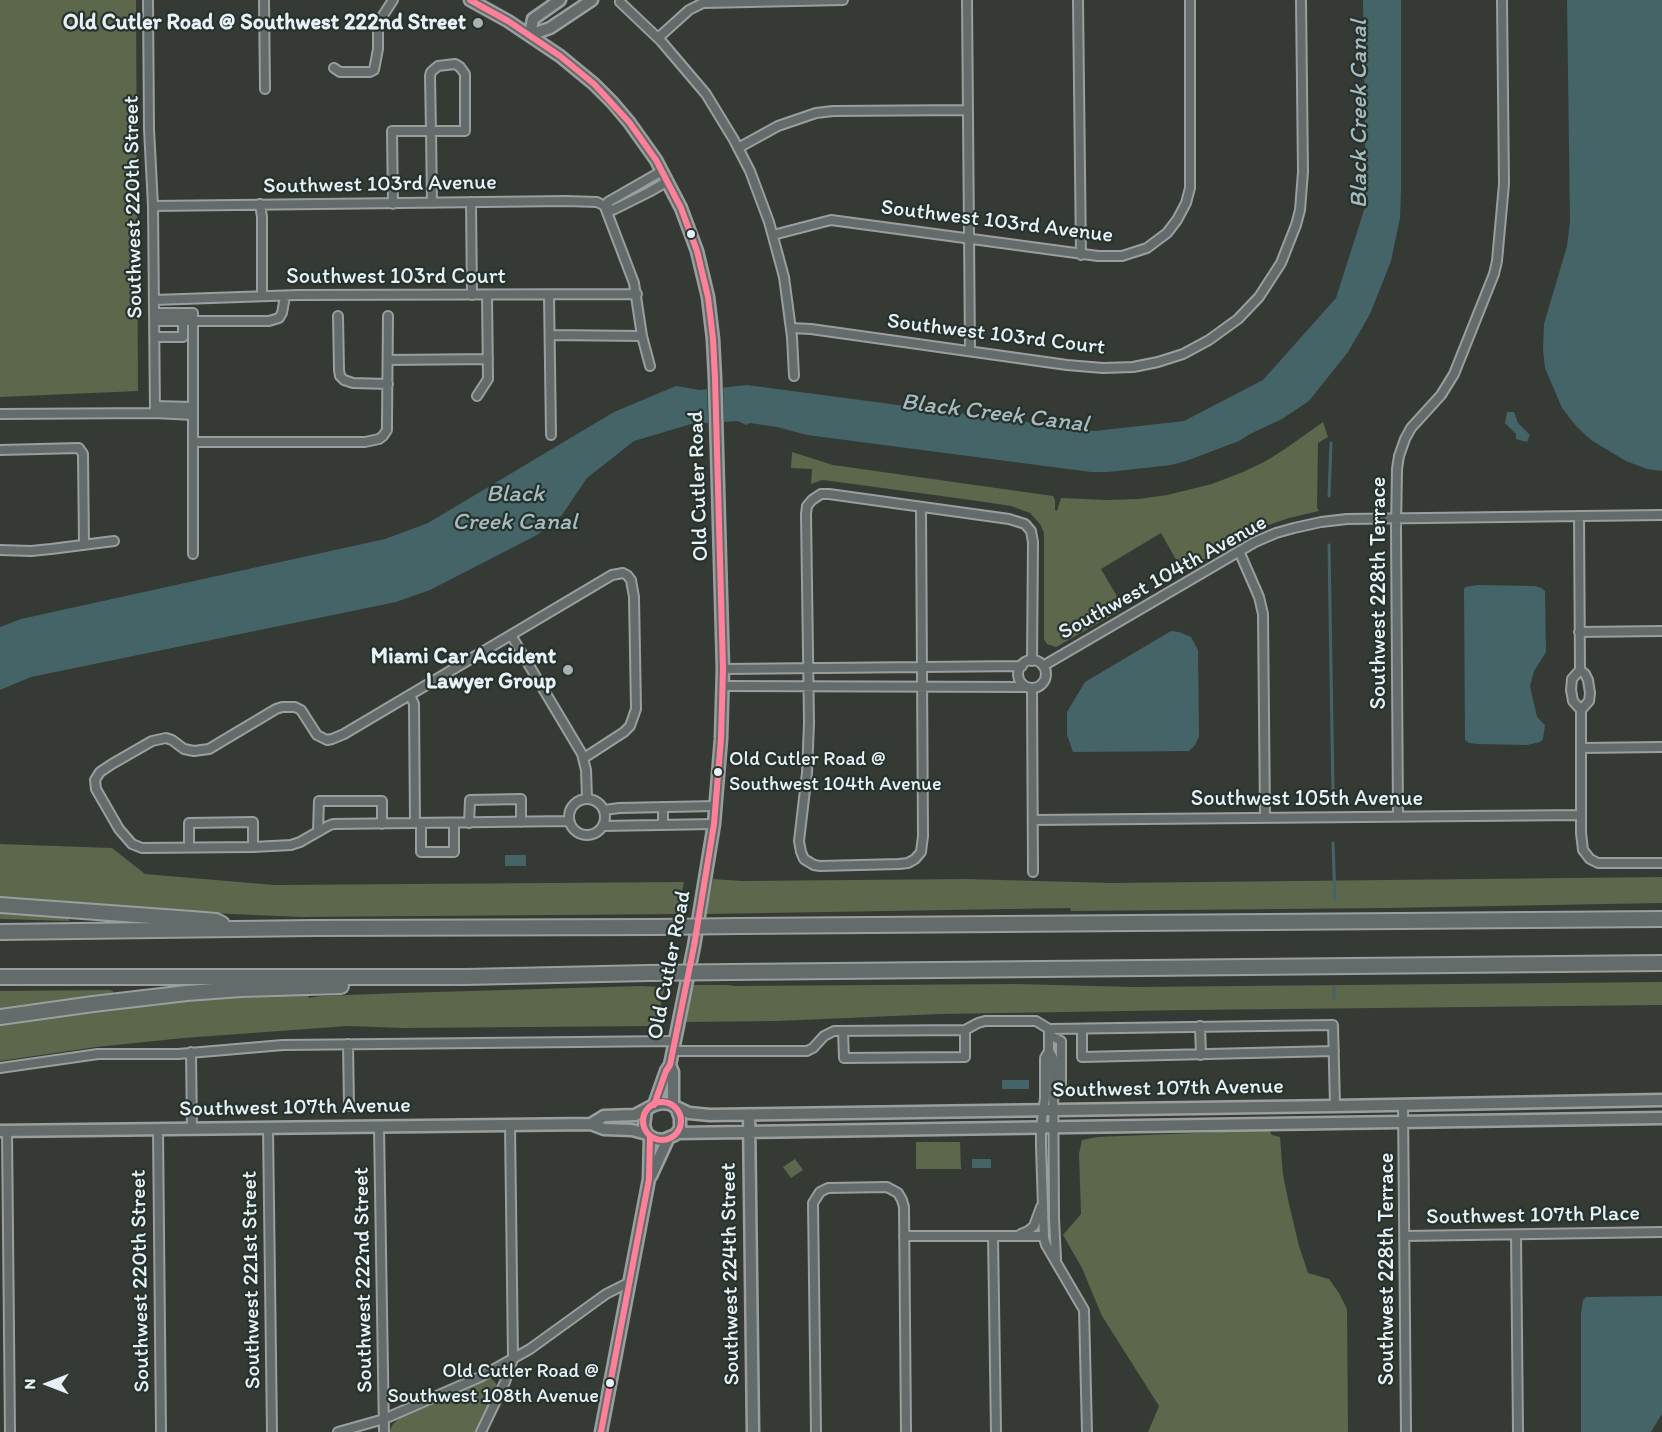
<!DOCTYPE html>
<html>
<head>
<meta charset="utf-8">
<style>
	body { margin:0 }
	#map { position:relative; width:1662px; height:1432px; overflow:hidden; background:#353a35; font-family:Itim,sans-serif }
	canvas { display:block }
	.north { position:absolute; left:18px; top:1354px; width:60px; height:60px; -webkit-text-stroke:4px #26332d; paint-order:stroke; rotate:270deg; font-size:16px; font-weight:700; line-height:24px; text-align:center; color:#e8f1f8 }
	.north::after { content:''; display:block; margin:auto; width:21px; height:27px; background:#e8f1f8; clip-path:polygon(50% 0,100% 100%,50% 72%,0 100%) }
</style>
</head>
<body>
<div id="map">
<canvas width="1662" height="1432"></canvas>
<div class="north">N</div>
</div>
<script>
const g = document.querySelector('canvas').getContext('2d');
g.lineJoin = 'round';
function fillPath(path, color) {
  g.fillStyle = color;
  g.fill(path, 'evenodd');
}
function shape(rows) {
  const path = new Path2D();
  for (const r of rows) {
    if (r.length === 3) {
      path.moveTo(r[0] + r[2], r[1]);
      path.arc(r[0], r[1], r[2], 0, 2 * Math.PI);
      continue;
    }
    path.moveTo(r[0], r[1]);
    for (let i = 2; i < r.length; i += 2) path.lineTo(r[i], r[i + 1]);
  }
  return path;
}
function strokePath(path, color, width, dash) {
  g.strokeStyle = color;
  g.lineWidth = width;
  g.lineCap = dash ? 'butt' : 'round';
  g.setLineDash(dash || []);
  g.stroke(path);
}
function write(font, color, halo, rows, align = 'center') {
  g.font = font + ' Itim,sans-serif';
  g.lineWidth = 4.5;
  g.setLineDash([]);
  g.textBaseline = 'middle';
  g.strokeStyle = halo;
  g.fillStyle = color;
  for (const [text, x, y, turn = 0] of rows) {
    g.save();
    g.translate(x, y);
    g.rotate((+turn || 0) * Math.PI / 180);
    g.textAlign = isNaN(turn) ? turn : align;
    if (halo) g.strokeText(text, 0, 0);
    g.fillText(text, 0, 0);
    g.restore();
  }
}
fillPath(shape([
	[0,0,136,0,138,391,0,397],
	[1323,422,1328,437,1318,443,1317,508,1319,511,1289,518,1257,529,1255,527,1251,528,1252,532,1183,572,1161,533,1101,569,1124,608,1090,628,1083,617,1082,618,1088,629,1056,647,1047,644,1044,639,1044,533,1040,524,1030,513,1011,506,978,501,831,481,822,480,811,484,812,469,791,468,792,452,833,465,1053,496,1055,500,1055,510,1057,511,1061,498,1107,500,1139,499,1167,495,1212,484,1243,472,1266,461,1285,449],
	[0,844,112,848,145,874,274,885,684,882,678,914,301,917,209,913,82,903,70,903,70,905,0,900],
	[1662,877,1662,903,1388,908,1071,911,1070,908,706,914,713,879,742,881,965,879,1111,883],
	[0,908,68,916,69,921,0,919],
	[1662,982,1662,1005,1189,1010,940,1014,777,1021,684,1022,692,985,727,985,735,986,1016,984,1135,987],
	[641,986,662,987,665,986,656,1026,403,1028,348,1026,184,1038,96,1047,0,1061,0,1022,129,1004,241,995,308,994,309,998,321,996,401,993],
	[110,990,113,991,113,995,0,1014,0,991],
	[1269,1130,1272,1135,1280,1137,1283,1175,1289,1204,1299,1246,1308,1273,1329,1279,1339,1293,1347,1309,1348,1432,1148,1432,1159,1406,1102,1316,1082,1268,1063,1235,1081,1214,1079,1154,1082,1140,1097,1137],
	[916,1142,960,1142,961,1169,916,1169],
	[795,1159,803,1170,791,1178,783,1167],
	[490,1378,495,1382,497,1386,476,1432,389,1432,393,1424,400,1418]
]), '#5c674c');
fillPath(shape([
	[1363,0,1401,0,1401,192,1400,218,1391,261,1370,314,1348,352,1309,401,1282,419,1250,434,1239,441,1186,461,1171,465,1108,472,1091,472,807,435,777,427,750,423,746,425,738,421,691,424,634,441,587,478,562,515,537,535,430,590,396,602,31,677,0,690,0,627,21,619,385,539,428,523,614,412,676,386,700,390,747,385,1094,431,1184,421,1263,380,1336,298,1366,204],
	[1567,0,1662,0,1662,471,1647,469,1626,461,1591,440,1576,426,1562,408,1545,368,1543,350,1544,324,1567,246,1570,222],
	[1507,412,1514,412,1518,423,1530,435,1527,442,1516,439,1516,434,1505,423],
	[1478,585,1535,586,1541,588,1545,591,1546,652,1534,671,1530,686,1537,717,1545,725,1543,739,1540,742,1527,745,1478,744,1469,743,1465,740,1464,589,1465,587],
	[1171,631,1179,632,1191,637,1198,650,1199,737,1195,745,1189,751,1073,752,1067,735,1067,712,1085,682],
	[505,855,526,855,526,866,505,866],
	[1002,1080,1029,1080,1029,1089,1002,1089],
	[972,1159,991,1159,991,1168,972,1168],
	[1662,1296,1662,1414,1651,1432,1581,1432,1581,1314,1583,1300,1586,1297]
]), '#456468');
fillPath(shape([
	[723,385,724,424,708,425,707,386]
]), '#353a35');
strokePath(shape([
	[1329,496,1331,443],
	[1329,545,1333,793],
	[1333,843,1335,900],
	[1334,998,1334,987]
]), '#456468', 3);
const street = shape([
	[148,0,149,129,153,206,155,413],
	[264,0,265,89],
	[967,0,970,351],
	[1078,0,1081,255],
	[620,2,661,41,706,94,734,140,750,171,769,222,784,277,792,337,794,376],
	[658,38,689,10,703,3,843,0],
	[334,68,340,72,370,72,374,70,378,49,378,28,380,20,393,0],
	[738,148,778,126,816,113,833,111,968,110],
	[471,202,472,295],
	[260,204,262,217,262,296],
	[393,204,392,131,465,131,465,74,460,67,455,64,438,66,431,72,430,76,431,131,432,203],
	[153,206,566,201,597,202,613,210,649,192,668,181],
	[605,207,634,283,642,336,650,366],
	[605,207,608,202,662,171],
	[773,235,831,220,1098,256,1122,256,1147,248,1167,233,1177,220,1186,203,1190,188,1190,0],
	[549,295,551,435],
	[154,300,298,295,637,294],
	[155,313,193,313,193,554],
	[338,316,339,370,340,376,344,380,353,383,388,384],
	[155,321,269,321,279,318,282,313,284,302],
	[791,328,811,329,1067,365,1103,368,1133,367,1158,362,1183,354,1209,340,1238,319,1259,297,1281,263,1296,225,1300,210,1303,172,1301,0],
	[550,335,642,336],
	[155,337,183,337,183,322],
	[388,360,488,359],
	[477,396,488,379,487,295],
	[155,406,193,407],
	[0,414,155,413,193,415],
	[193,442,365,442,379,439,383,436,387,430,387,422,388,316],
	[0,450,79,448,83,454,84,545],
	[921,507,923,836,921,852,915,859,908,863,899,864,820,866,814,865,804,859,801,852,799,841,807,773,809,723,806,514,807,506,812,500,821,494,829,494,1009,519,1025,524,1031,531,1033,542,1032,661],
	[1579,516,1580,670,1572,679,1571,690,1573,701,1581,710],
	[0,550,31,551,51,549,114,541],
	[1239,551,1259,597,1263,614,1265,817],
	[1579,632,1662,631],
	[511,635,582,754,586,770,587,798],
	[1032,674,14],
	[1043,666,1255,542,1276,533,1294,528,1321,522,1347,519,1662,515],
	[723,669,1022,666],
	[1580,670,1585,674,1588,680,1590,693,1589,701,1581,710,1581,833,1583,850,1590,859,1598,863,1662,863],
	[723,686,1026,687],
	[1032,688,1033,872],
	[410,695,414,704,415,823],
	[1581,748,1662,747],
	[587,817,18],
	[605,810,619,808,716,806],
	[1398,817,1396,529,1397,469,1399,456,1405,439,1411,428,1441,395,1454,374,1494,274,1497,261,1504,184,1502,0],
	[1033,820,1581,815],
	[569,821,333,824,328,826,300,842,291,845,253,847,142,848,132,844,119,829,96,789,95,780,100,772,112,764,152,741,166,738,172,740,184,749,194,751,209,749,276,709,282,707,295,707,301,710,317,735,327,740,332,739,344,734,612,575,623,573,627,575,631,580,634,597,636,709,630,726,624,732,584,758],
	[421,823,421,852,454,852,454,823],
	[469,823,470,800,521,799,521,822],
	[663,824,663,807],
	[603,826,714,824],
	[318,831,319,801,382,801,382,824],
	[189,847,189,823,253,822,253,847],
	[1200,1026,1201,1055],
	[1049,1029,1049,1051,1053,1058,1054,1218,1056,1259],
	[1082,1029,1082,1057,1334,1051],
	[843,1031,844,1058,965,1057,965,1030],
	[1049,1035,1061,1041,1061,1086,1053,1093],
	[348,1044,349,1106],
	[673,1051,807,1051,813,1048,824,1036,834,1031,965,1030,978,1023,985,1021,1036,1021,1049,1029,1333,1025,1335,1106],
	[1049,1051,1045,1058,1045,1098,1041,1127,1041,1146,1044,1238,1046,1245,1084,1310,1087,1432],
	[191,1052,192,1129],
	[0,1068,98,1054,178,1054,283,1045,675,1041],
	[1403,1105,1406,1432],
	[379,1127,384,1432],
	[268,1128,272,1432],
	[158,1129,161,1432],
	[7,1131,10,1432],
	[1021,1234,1028,1231,1034,1226,1041,1207],
	[1516,1235,1518,1432],
	[904,1236,1044,1236],
	[993,1236,996,1432],
	[1405,1236,1662,1232],
	[338,1432,384,1419,480,1377,530,1349,606,1294,630,1282],
	[481,1432,505,1382,513,1359,510,1125],
	[816,1432,813,1203,820,1192,828,1188,887,1187,898,1193,902,1200,904,1207,906,1432]
]);
const secondary = shape([
	[470,0,508,21,560,56,594,84,612,102,629,122,656,160,681,208,697,251,708,297,713,339,715,378,723,669,721,739,714,824,694,946,670,1065,666,1071,654,1105],
	[530,35,550,28,592,0],
	[530,35,533,19,560,0],
	[670,1065,673,1072,673,1106],
	[646,1110,644,1126,647,1134,655,1139,663,1140,675,1135,680,1129,680,1118,676,1107],
	[749,1115,753,1432],
	[591,1124,604,1116,635,1115,654,1105,663,1103,670,1104,689,1113,710,1115,1335,1106,1662,1100],
	[0,1131,591,1124,604,1129,632,1130,647,1134],
	[678,1133,1662,1118],
	[651,1176,668,1139],
	[601,1432,649,1179,650,1136]
]);
const highway = shape([
	[0,905,192,919,216,921,222,924],
	[739,926,1662,919],
	[0,932,314,928,656,927],
	[731,972,1662,963],
	[0,977,465,977,648,973],
	[0,1017,93,1004,187,993,241,989,341,986]
]);
strokePath(street, '#9a9e9e', 12);
strokePath(secondary, '#9a9e9e', 15);
strokePath(highway, '#9a9e9e', 18);
strokePath(street, '#646b6b', 8);
strokePath(secondary, '#646b6b', 10);
strokePath(highway, '#646b6b', 14);
const highwayBridge = shape([
	[656,927,739,926],
	[648,973,731,972]
]);
strokePath(highwayBridge, '#9a9e9e', 18, []);
strokePath(highwayBridge, '#646b6b', 14);
strokePath(shape([
	[470,0,508,21,560,56,594,84,629,122,656,160,681,208,697,251,708,297,713,339,715,378,723,669,721,739,714,824,694,946,670,1065,666,1071,654,1105],
	[662,1121,19],
	[601,1432,649,1179,650,1136]
]), '#ff8098', 6);
for (const [x, y, r, color] of [
	[478,23,6,"#a9b1b4"],
	[691,234,5,"#e8f1f8"],
	[568,670,6,"#a9b1b4"],
	[718,772,5,"#e8f1f8"],
	[610,1383,5,"#e8f1f8"]
]) {
  const dot = new Path2D();
  dot.arc(x, y, r, 0, 2 * Math.PI);
  g.fillStyle = color;
  g.fill(dot);
  strokePath(dot, '#26332d', 2);
}
write('20px', '#e8f1f8', '#26332d', [
	["Old Cutler Road @",729,760],
	["Southwest 104th Avenue",729,785],
	["Old Cutler Road @",599,1372,"right"],
	["Southwest 108th Avenue",599,1397,"right"]
], 'left');
write('bold 22px', '#e8f1f8', '#26332d', [
	["Old Cutler Road @ Southwest 222nd Street",466,23],
	["Miami Car Accident",556,657],
	["Lawyer Group",556,682]
], 'right');
write('22px', '#e8f1f8', '#26332d', [
	["Southwest 103rd Avenue",380,185,-1],
	["Southwest 220th Street",134,207,-91],
	["Southwest 103rd Avenue",997,222,7],
	["Southwest 103rd Court",396,277],
	["Southwest 103rd Court",996,335,7],
	["Old Cutler Road",699,486,-92],
	["Southwest 104th Avenue",1163,578,-29],
	["Southwest 228th Terrace",1379,593,-90],
	["Southwest 105th Avenue",1307,799],
	["Old Cutler Road",670,965,-79],
	["Southwest 107th Avenue",1168,1089,-1],
	["Southwest 107th Avenue",295,1108,-1],
	["Southwest 107th Place",1533,1216,-1],
	["Southwest 228th Terrace",1387,1269,-90],
	["Southwest 224th Street",731,1274,-91],
	["Southwest 221st Street",252,1280,-91],
	["Southwest 222nd Street",364,1280,-91],
	["Southwest 220th Street",141,1281,-91]
]);
write('italic 24px', '#a8bac0', '#26332d', [
	["Black Creek Canal",1360,114,-90],
	["Black Creek Canal",995,414,7],
	["Black",515,495],
	["Creek Canal",515,523]
]);
</script>
</body>
</html>
